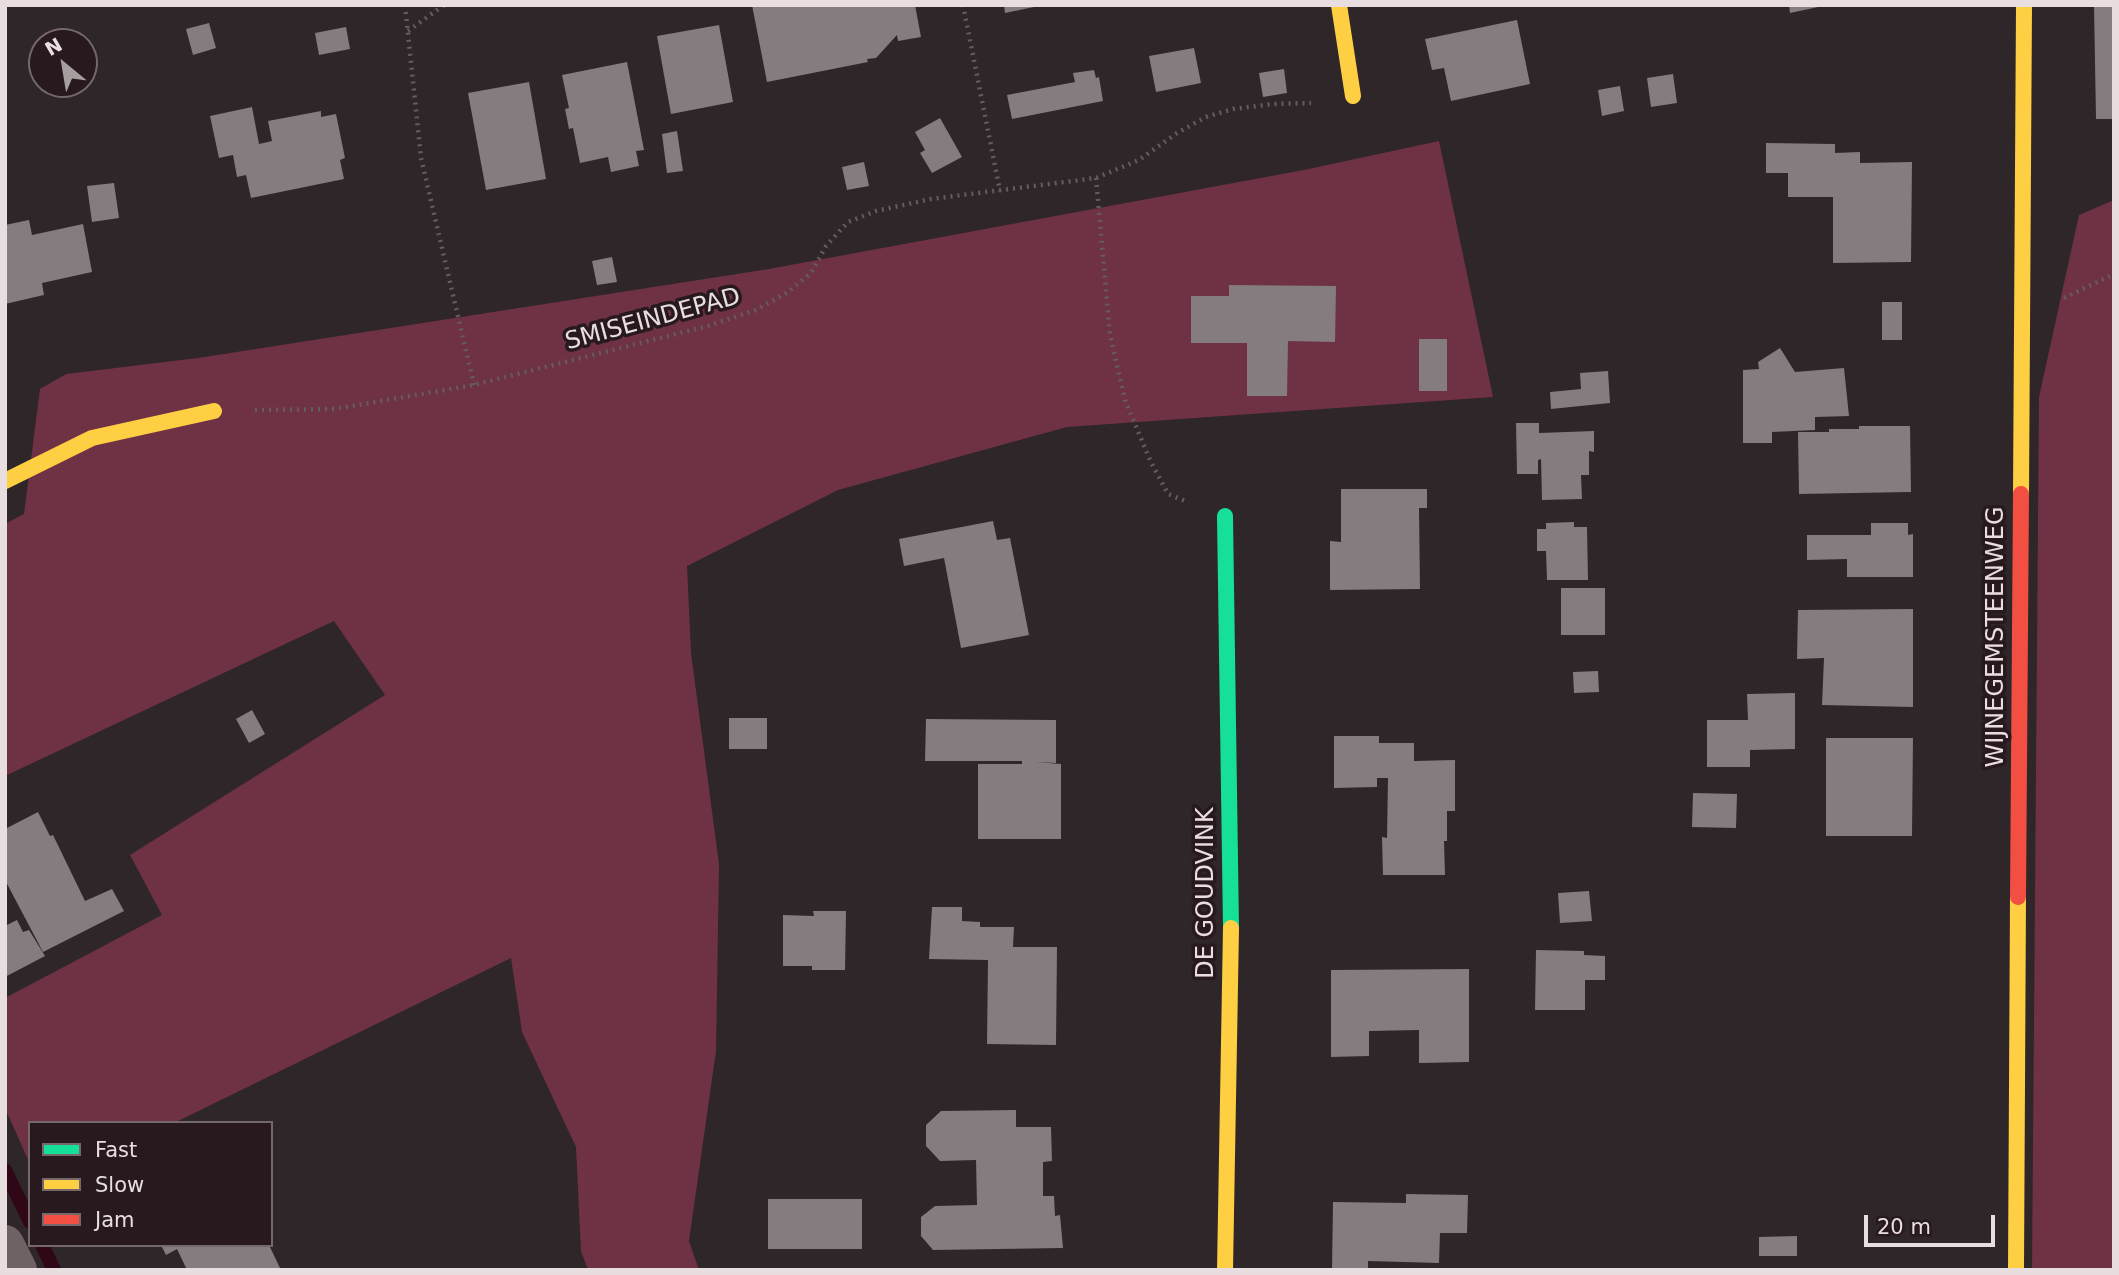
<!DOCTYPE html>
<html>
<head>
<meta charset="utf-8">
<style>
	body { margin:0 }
	#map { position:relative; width:2119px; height:1275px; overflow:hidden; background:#2e2628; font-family:"DejaVu Sans",sans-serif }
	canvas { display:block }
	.frame { position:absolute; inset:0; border:7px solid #e8dee0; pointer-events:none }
	.legend { position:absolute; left:28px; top:1121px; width:245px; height:126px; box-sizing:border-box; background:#27191d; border:2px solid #74686b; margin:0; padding:9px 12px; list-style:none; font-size:21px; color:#e8dee0 }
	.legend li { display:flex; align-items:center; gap:14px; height:35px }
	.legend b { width:35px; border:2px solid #74686b }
	.north { position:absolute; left:28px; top:28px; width:70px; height:70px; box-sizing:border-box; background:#27191d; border:2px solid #74686b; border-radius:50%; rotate:330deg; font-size:19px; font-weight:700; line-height:28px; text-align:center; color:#e8dee0 }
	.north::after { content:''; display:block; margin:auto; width:24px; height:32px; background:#a79ea0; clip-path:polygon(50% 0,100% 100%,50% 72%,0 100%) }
	.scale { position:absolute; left:1864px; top:1215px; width:131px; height:32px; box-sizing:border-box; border:4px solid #e8dee0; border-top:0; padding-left:9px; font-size:21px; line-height:24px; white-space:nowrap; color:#e8dee0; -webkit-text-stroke:5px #27191d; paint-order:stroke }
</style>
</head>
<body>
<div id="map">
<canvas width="2119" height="1275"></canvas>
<div class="frame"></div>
<ul class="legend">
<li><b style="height:9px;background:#16e098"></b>Fast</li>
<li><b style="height:9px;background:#ffcf43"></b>Slow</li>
<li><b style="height:9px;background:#f24e42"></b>Jam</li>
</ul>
<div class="north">N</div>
<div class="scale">20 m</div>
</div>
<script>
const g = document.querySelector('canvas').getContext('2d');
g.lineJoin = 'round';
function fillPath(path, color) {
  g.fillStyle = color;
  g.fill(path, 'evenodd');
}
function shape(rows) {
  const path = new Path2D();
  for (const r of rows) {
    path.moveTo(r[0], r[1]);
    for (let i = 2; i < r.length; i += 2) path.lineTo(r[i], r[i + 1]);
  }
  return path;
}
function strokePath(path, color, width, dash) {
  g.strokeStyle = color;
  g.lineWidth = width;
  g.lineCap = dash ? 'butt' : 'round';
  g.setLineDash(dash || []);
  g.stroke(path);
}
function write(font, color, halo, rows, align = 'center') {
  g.font = font + ' "DejaVu Sans",sans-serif';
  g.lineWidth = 7;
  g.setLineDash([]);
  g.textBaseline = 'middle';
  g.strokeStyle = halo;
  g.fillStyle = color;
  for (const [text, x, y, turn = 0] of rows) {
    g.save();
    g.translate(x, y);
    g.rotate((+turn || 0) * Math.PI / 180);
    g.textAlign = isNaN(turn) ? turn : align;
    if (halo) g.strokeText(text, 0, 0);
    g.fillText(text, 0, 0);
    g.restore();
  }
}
fillPath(shape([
	[1439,141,1493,397,1067,427,838,490,687,566,691,653,719,864,716,1051,689,1241,699,1270,588,1270,581,1251,576,1147,522,1032,511,958,174,1123,30,1123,30,1164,5,1108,5,998,162,915,130,855,385,695,334,621,5,776,5,524,24,514,40,389,66,374,198,358,769,269,1304,170],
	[2114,200,2114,1270,2032,1270,2039,397,2079,215]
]), '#6f3244');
strokePath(shape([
	[5,1170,30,1222],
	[42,1245,54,1270]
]), '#300716', 14);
fillPath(shape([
	[752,5,915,5,921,37,898,41,897,35,876,58,867,59,868,62,767,82],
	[1004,5,1039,5,1039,6,1005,13],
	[1789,5,1823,5,1823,6,1790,13],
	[2094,5,2114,5,2114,119,2096,119],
	[1517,20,1530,84,1451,101,1444,68,1432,70,1425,39],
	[209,23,216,48,193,55,186,29],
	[719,25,733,102,671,114,657,36],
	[346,27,350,49,319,55,315,33],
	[1194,48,1201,83,1156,92,1149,56],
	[627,62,644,150,636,151,639,166,611,172,608,157,580,163,573,128,569,129,565,109,569,108,562,75],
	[1284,69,1287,93,1263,97,1259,73],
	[1094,70,1096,78,1099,77,1103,101,1012,119,1007,95,1075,82,1073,73],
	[1673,74,1677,103,1651,107,1647,78],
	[529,82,546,179,486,190,468,93],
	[1620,86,1624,111,1602,116,1598,90],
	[252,107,259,144,272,141,268,121,321,111,321,117,336,114,345,158,340,160,344,179,251,198,246,175,237,177,233,155,219,158,210,116],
	[940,118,962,157,932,173,920,153,925,150,915,132],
	[677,131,683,171,667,173,662,134],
	[1766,143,1835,144,1835,153,1860,152,1860,163,1912,162,1911,262,1833,263,1833,197,1788,197,1788,173,1766,173],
	[864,162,869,186,847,190,842,167],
	[114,183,119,218,92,222,87,186],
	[29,220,32,235,83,224,92,272,42,283,44,295,5,304,5,225],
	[612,257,617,282,597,285,592,261],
	[1229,285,1336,286,1335,342,1288,341,1287,396,1247,396,1247,343,1191,343,1191,296,1229,296],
	[1882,302,1902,302,1902,340,1882,340],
	[1419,339,1447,339,1447,391,1419,391],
	[1780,348,1795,372,1844,368,1849,416,1815,417,1815,430,1772,432,1772,443,1743,443,1743,370,1759,369,1758,362],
	[1608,371,1610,403,1551,409,1550,392,1581,389,1580,373],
	[1516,423,1539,423,1539,433,1594,431,1594,452,1589,451,1589,475,1581,475,1582,499,1542,500,1541,459,1538,460,1538,474,1517,474],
	[1859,426,1910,426,1911,492,1799,494,1798,432,1829,432,1829,429,1859,429],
	[1341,489,1427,489,1427,508,1419,508,1420,589,1330,590,1330,541,1341,542],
	[993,521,997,540,1010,538,1029,635,961,648,944,558,904,566,899,539],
	[1574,522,1574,527,1587,527,1588,580,1547,580,1546,551,1537,551,1537,529,1546,529,1546,523],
	[1871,523,1908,523,1908,535,1913,534,1913,577,1847,577,1847,559,1807,560,1807,535,1871,535],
	[1561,588,1605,588,1605,635,1561,635],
	[1913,609,1913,707,1822,705,1824,658,1797,659,1798,610],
	[1598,671,1599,692,1574,693,1573,672],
	[1795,693,1795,749,1750,750,1750,767,1707,767,1707,720,1748,720,1747,694],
	[252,710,265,734,249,743,236,719],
	[729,718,767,718,767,749,729,749],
	[926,719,1056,720,1056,763,1035,762,1061,764,1061,839,978,839,978,764,1022,764,1022,761,925,761],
	[1334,736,1379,736,1379,743,1414,743,1414,761,1455,760,1455,811,1447,811,1447,841,1444,841,1445,875,1383,875,1382,837,1387,838,1388,778,1377,778,1377,787,1334,788],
	[1826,738,1913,738,1912,836,1826,836],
	[1693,793,1737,794,1736,828,1692,827],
	[38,812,50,836,53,835,85,901,112,889,124,911,43,952,5,880,5,829],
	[1589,891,1592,921,1560,923,1558,893],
	[932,907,962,907,962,921,980,922,980,927,1014,927,1013,947,1057,947,1056,1045,987,1044,988,960,929,959],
	[813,911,846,911,845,970,812,970,812,966,783,966,783,915,814,916],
	[17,920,23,932,29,930,45,956,5,977,5,926],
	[1536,950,1584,951,1584,955,1605,956,1605,980,1585,980,1585,1010,1535,1010],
	[1469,969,1469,1062,1419,1063,1419,1030,1369,1031,1369,1056,1331,1057,1331,970],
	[1016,1110,1016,1127,1051,1127,1052,1161,1043,1162,1043,1196,1054,1196,1055,1216,1060,1215,1063,1248,933,1250,921,1236,921,1217,935,1206,977,1205,976,1160,940,1161,926,1146,926,1125,941,1111],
	[1406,1194,1468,1195,1467,1233,1440,1233,1439,1263,1368,1261,1368,1270,1332,1270,1333,1202,1406,1203],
	[768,1199,862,1199,862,1249,768,1249],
	[1797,1236,1797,1256,1759,1256,1759,1237],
	[161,1245,269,1245,281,1270,187,1270,177,1249,166,1255]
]), '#847c7e');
strokePath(shape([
	[405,5,421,158,474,385],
	[963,5,1000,191],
	[408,31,444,5],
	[1096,178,1110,335,1125,400,1150,460,1168,494,1188,502],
	[2064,298,2114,274],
	[255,410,334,409,474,385,708,326,756,310,788,292,811,273,826,246,848,222,876,211,931,199,1096,178,1139,160,1177,133,1206,117,1233,109,1274,104,1311,103]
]), '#655c5e', 4.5, [2, 5]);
strokePath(shape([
	[5,1244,18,1270]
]), '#6f6265', 38);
strokePath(shape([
	[1225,516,1231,928]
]), '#16e098', 16);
strokePath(shape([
	[1339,5,1353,96],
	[5,481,92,438,214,411],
	[2021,494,2024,5],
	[1225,1270,1231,928],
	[2016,1270,2018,897]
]), '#ffcf43', 16);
strokePath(shape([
	[2018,897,2021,494]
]), '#f24e42', 16);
write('24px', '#e8dee0', '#27191d', [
	["SMISEINDEPAD",653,320,-15],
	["WIJNEGEMSTEENWEG",1997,637,-90],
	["DE GOUDVINK",1207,893,-90]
]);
</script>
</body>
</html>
